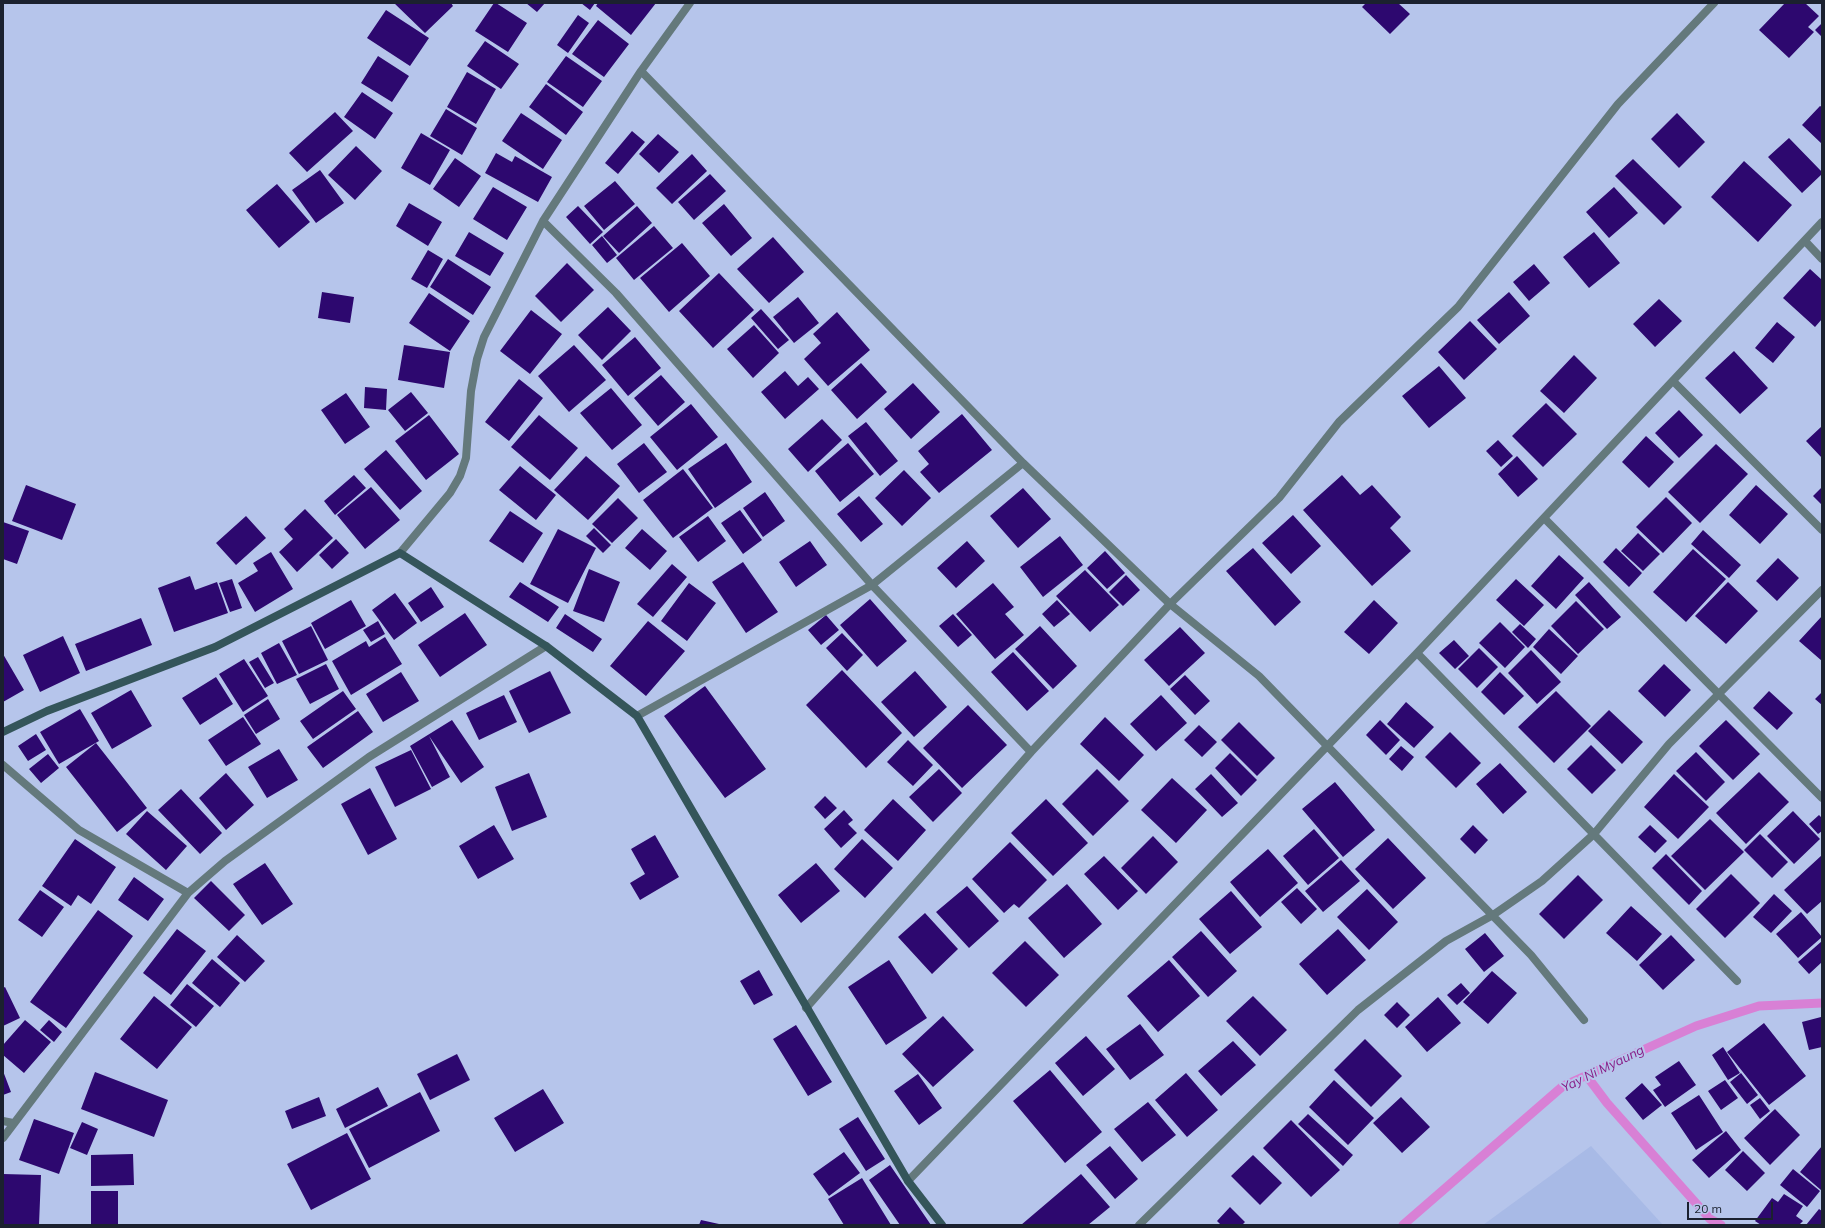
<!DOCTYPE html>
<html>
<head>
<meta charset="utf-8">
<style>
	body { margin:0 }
	#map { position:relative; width:1825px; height:1228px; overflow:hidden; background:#b6c5eb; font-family:Mulish,sans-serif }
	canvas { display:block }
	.frame { position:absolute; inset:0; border:4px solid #1b212f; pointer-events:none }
	.scale { position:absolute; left:1687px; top:1202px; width:86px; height:18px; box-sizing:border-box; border:2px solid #1b212f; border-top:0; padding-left:5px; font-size:12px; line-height:14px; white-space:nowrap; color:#1b212f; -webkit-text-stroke:3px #b6c5eb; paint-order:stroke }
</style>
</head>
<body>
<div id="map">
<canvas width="1825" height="1228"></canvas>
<div class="frame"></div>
<div class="scale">20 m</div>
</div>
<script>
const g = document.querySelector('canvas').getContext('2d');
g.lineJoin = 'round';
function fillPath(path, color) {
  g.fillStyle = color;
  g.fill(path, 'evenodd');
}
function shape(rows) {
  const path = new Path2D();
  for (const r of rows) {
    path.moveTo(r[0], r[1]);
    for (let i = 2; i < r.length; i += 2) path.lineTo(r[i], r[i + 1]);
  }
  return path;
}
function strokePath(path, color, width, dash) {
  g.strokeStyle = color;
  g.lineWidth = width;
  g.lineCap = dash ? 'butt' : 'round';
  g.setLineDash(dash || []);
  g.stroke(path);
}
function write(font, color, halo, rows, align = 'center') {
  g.font = font + ' Mulish,sans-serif';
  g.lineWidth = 4;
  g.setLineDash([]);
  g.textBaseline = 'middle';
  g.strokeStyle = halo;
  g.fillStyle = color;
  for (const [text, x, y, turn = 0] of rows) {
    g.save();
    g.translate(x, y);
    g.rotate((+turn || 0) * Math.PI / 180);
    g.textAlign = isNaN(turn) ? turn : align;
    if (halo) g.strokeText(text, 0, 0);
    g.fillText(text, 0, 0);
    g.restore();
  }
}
fillPath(shape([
	[1591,1146,1663,1225,1483,1225]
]), '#a8bae6');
strokePath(shape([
	[1586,1075,1607,1103,1710,1219,1721,1225],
	[1403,1225,1563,1086,1696,1026,1759,1006,1822,1003]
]), '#d880d5', 9);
fillPath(shape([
	[394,3,451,3,453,6,425,33],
	[494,3,496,3,527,23,508,52,475,31],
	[526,3,545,3,537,12],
	[581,3,595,3,590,10],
	[598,3,656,3,631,35,596,6],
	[1366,3,1398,3,1410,14,1390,34,1362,7],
	[1785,3,1805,3,1819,16,1808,27,1814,32,1789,58,1759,30],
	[386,10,429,38,410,66,367,38],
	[578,15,589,23,568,53,557,45],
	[598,20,629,44,604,77,572,54],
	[1822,23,1822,37,1815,30],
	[485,41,519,64,501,89,467,66],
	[378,56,409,76,392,102,361,83],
	[566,56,602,81,583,107,547,82],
	[467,72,496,89,476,124,447,107],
	[546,84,583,112,566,135,529,107],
	[362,92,393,113,375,139,344,117],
	[1820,106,1822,107,1822,144,1802,125],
	[446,109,477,128,462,155,430,136],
	[335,112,353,131,307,172,289,153],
	[521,113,562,140,543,169,502,141],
	[1677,113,1705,142,1679,168,1651,139],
	[632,131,645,142,618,174,605,163],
	[421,133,450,150,430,185,401,168],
	[658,134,679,152,659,173,639,154],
	[1789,138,1822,172,1822,174,1802,193,1768,157],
	[356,146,382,171,355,200,328,175],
	[496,153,512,162,515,156,552,177,538,202,485,173],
	[692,154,707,171,672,204,656,188],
	[455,158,481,176,459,207,433,189],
	[1633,159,1682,207,1664,225,1615,176],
	[1744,161,1792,205,1758,242,1711,197],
	[320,170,344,203,316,223,292,190],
	[710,174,726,191,694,220,678,202],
	[615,181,635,204,604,230,584,206],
	[277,184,310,222,279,248,246,210],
	[493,187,527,207,507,240,473,219],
	[1614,187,1638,213,1609,238,1586,212],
	[409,203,442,222,428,246,396,226],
	[724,204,752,238,731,256,702,223],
	[578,206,603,232,590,244,566,217],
	[637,206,652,223,619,253,603,236],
	[654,226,673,248,634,280,616,258],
	[469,232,504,253,490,276,455,256],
	[1594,232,1620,263,1589,288,1563,257],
	[602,236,617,255,607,263,592,245],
	[773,237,804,272,769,303,737,269],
	[682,243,710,276,669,312,640,278],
	[428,250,443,259,427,288,411,279],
	[448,259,491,287,473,315,430,287],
	[567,263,594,290,561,322,535,296],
	[1534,264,1550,283,1529,301,1513,282],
	[1810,269,1822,280,1822,319,1815,327,1783,298],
	[719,273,754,310,713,348,679,311],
	[322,292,354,297,350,323,318,318],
	[1509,292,1530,316,1499,344,1477,320],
	[429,293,470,321,450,351,409,323],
	[798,297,819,323,794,343,773,317],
	[1659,299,1682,321,1655,347,1633,324],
	[608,307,631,331,602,360,578,335],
	[761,309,789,340,778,349,751,318],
	[531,310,562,334,530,374,500,351],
	[837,312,870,350,828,386,804,359,821,343,813,334],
	[1470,321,1497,349,1464,380,1438,352],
	[1777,322,1795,337,1773,363,1755,348],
	[754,325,779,353,753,378,727,349],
	[635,337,661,368,628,396,602,365],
	[404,345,450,352,444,388,398,380],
	[574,345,606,380,569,412,538,376],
	[1734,351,1768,388,1740,414,1705,378],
	[1574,355,1597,378,1564,413,1540,391],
	[861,363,887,392,857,419,831,390],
	[1439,366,1466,398,1429,428,1402,396],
	[785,371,798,386,808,377,819,389,785,419,761,392],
	[661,375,685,402,658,426,634,398],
	[519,379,543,398,509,441,485,422],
	[913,383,940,412,911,439,884,409],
	[365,387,387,389,386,410,364,408],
	[611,388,642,425,612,450,580,413],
	[411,392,428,413,405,431,388,410],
	[346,393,370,427,345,444,321,410],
	[1546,403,1577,434,1543,467,1512,436],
	[691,404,718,437,677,470,650,437],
	[1679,410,1703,435,1679,458,1655,433],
	[962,414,992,450,939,493,920,472,929,464,918,451],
	[429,415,459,454,426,480,395,441],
	[539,415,578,448,550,480,511,447],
	[822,419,842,440,808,472,788,449],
	[866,422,898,461,880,476,848,436],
	[1821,427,1822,428,1822,458,1806,441],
	[1646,436,1674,462,1649,488,1622,462],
	[1498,440,1513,456,1501,467,1486,451],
	[644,443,667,472,639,493,617,464],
	[726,443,752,482,715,508,688,469],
	[848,443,874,474,840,502,815,471],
	[1716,444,1748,474,1700,523,1668,492],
	[386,450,422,491,400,510,364,469],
	[586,456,620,486,588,520,554,490],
	[1517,456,1538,479,1518,497,1498,474],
	[520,466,556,495,536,520,499,490],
	[683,469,713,508,673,538,643,500],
	[904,470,931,498,902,526,875,498],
	[354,475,366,488,335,515,324,501],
	[1342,475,1360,495,1372,485,1401,517,1390,528,1411,551,1372,586,1303,510],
	[26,485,76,504,62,540,12,521],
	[1756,485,1788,514,1760,544,1729,515],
	[371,487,400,520,365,549,337,515],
	[1822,487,1822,505,1813,496],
	[1023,488,1051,519,1018,548,990,516],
	[765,492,785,521,763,537,743,508],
	[859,496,883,524,861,542,837,514],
	[1666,497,1692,523,1663,553,1636,527],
	[618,498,638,518,612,543,592,524],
	[305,509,333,538,297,572,279,552,293,539,284,529],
	[740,510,762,540,743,554,721,523],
	[510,511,543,533,523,563,489,541],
	[1293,515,1321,546,1291,574,1262,543],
	[246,516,266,538,236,565,216,543],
	[708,516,726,541,698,562,679,537],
	[3,522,29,531,17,564,3,559],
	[594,528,611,545,603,553,586,536],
	[558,529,596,548,568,603,530,584],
	[642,529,667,551,650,570,625,548],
	[1703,530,1741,565,1729,578,1691,544],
	[1638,533,1660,554,1643,571,1621,551],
	[1060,536,1083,565,1043,597,1020,567],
	[336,539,349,553,332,569,319,555],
	[810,541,827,565,796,587,779,562],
	[967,541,985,561,956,588,937,568],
	[1253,548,1301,602,1275,626,1226,571],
	[1616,548,1642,573,1629,587,1603,562],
	[1693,549,1726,579,1686,622,1653,592],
	[1105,551,1125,573,1107,589,1087,568],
	[271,552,293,589,255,612,238,583,258,571,253,563],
	[1559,555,1584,578,1556,609,1531,586],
	[1778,558,1799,578,1777,601,1756,581],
	[743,562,778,612,746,633,712,582],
	[672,564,687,577,653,617,637,604],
	[589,569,620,582,604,622,573,611],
	[1085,570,1119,605,1090,632,1056,596],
	[1126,575,1140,590,1123,606,1109,592],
	[190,576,195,590,217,582,228,613,174,632,158,588],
	[232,579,242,608,230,612,219,583],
	[1516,579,1544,605,1524,626,1496,600],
	[520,582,559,607,548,622,509,597],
	[1589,582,1621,617,1607,629,1575,595],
	[1728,582,1758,611,1726,644,1695,616],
	[689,583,716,603,687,641,661,621],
	[993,583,1014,607,1005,614,1024,635,995,659,956,614],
	[431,587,444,607,421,622,408,603],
	[395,593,417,623,394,640,372,610],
	[870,599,907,641,877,667,840,625],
	[351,600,366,626,325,649,311,623],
	[1057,600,1070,614,1054,627,1042,614],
	[1374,600,1398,623,1369,654,1344,632],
	[1576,601,1604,629,1578,654,1551,626],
	[465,613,487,645,440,677,418,645],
	[565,614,602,639,593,652,556,628],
	[953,614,972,635,958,647,939,626],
	[826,615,839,630,821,645,808,630],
	[1822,616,1822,661,1799,641],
	[141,618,152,645,86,671,75,644],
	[378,621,385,634,371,642,363,630],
	[648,621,685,651,646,696,610,666],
	[1500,622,1525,647,1505,668,1479,643],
	[1520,624,1536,639,1528,648,1512,632],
	[311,626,328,660,299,674,282,641],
	[1040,626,1077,666,1053,689,1015,649],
	[1180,627,1205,653,1169,686,1144,660],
	[1549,629,1578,656,1561,674,1533,647],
	[842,633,863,655,847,671,826,648],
	[63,636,80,673,40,692,23,655],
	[385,637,402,664,351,695,332,661,366,641,369,647],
	[1454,640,1469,656,1455,669,1439,653],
	[279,643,297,675,277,684,261,653],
	[1479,648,1498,667,1477,688,1458,669],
	[1531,650,1561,682,1537,704,1508,673],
	[1013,652,1049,691,1027,711,991,672],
	[3,654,24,690,3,702],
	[258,657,274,683,265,688,249,662],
	[244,659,268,696,243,712,219,674],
	[326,664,339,689,310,704,296,679],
	[1664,664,1691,690,1665,717,1638,691],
	[842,670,902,733,866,768,806,705],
	[550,671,571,713,529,733,509,691],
	[915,671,947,707,914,737,881,702],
	[401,672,419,701,383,722,366,694],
	[1500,672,1524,696,1504,715,1481,692],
	[1185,675,1210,701,1195,715,1170,689],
	[216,677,233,704,200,725,182,698],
	[705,686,766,769,725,798,664,716],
	[131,690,152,726,112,749,91,713],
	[343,691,356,709,313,739,300,721],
	[1556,691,1591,726,1554,763,1518,727],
	[1769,691,1793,713,1777,730,1753,708],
	[1822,692,1822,705,1815,699],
	[504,695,517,722,479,740,466,713],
	[1161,695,1187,723,1156,751,1130,724],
	[268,699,280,719,256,734,244,715],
	[1406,702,1434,727,1414,748,1387,724],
	[968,705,1007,745,962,788,923,748],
	[80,709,99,741,59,764,40,732],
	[1609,710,1643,742,1622,764,1588,731],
	[358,711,373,732,323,768,307,747],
	[243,717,261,744,226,766,208,740],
	[1105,717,1144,755,1119,781,1080,744],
	[452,720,484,767,461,783,429,736,450,777,432,787,410,746],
	[1380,720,1400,740,1386,755,1366,735],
	[1726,720,1760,754,1733,780,1699,746],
	[1239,722,1275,758,1257,776,1221,740],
	[1199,725,1217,742,1202,757,1184,740],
	[1450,732,1481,763,1456,788,1425,757],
	[36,734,46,750,28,761,18,746],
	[908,740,933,765,913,786,887,762],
	[96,743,147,808,117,832,66,767],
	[1591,745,1616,770,1592,794,1567,769],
	[1401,746,1414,757,1402,771,1389,759],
	[279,749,298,780,267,798,248,767],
	[411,750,431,789,395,807,375,767],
	[1696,752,1725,782,1706,801,1676,771],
	[1230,753,1257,780,1241,796,1215,768],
	[48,754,59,768,41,783,29,769],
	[1500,763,1527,792,1503,814,1476,784],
	[939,769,962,793,933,822,909,797],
	[1097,769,1129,801,1093,836,1062,804],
	[1759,772,1789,802,1746,844,1716,813],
	[226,773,254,805,226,830,199,798],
	[529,773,547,817,512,831,495,787],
	[1211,774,1238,803,1222,817,1195,789],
	[1674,774,1709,807,1678,839,1644,807],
	[1172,778,1207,810,1176,843,1141,810],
	[1335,782,1375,830,1343,857,1302,809],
	[370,788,397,839,368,855,341,804],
	[181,789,222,833,200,854,158,810],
	[825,796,837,808,825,819,814,807],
	[893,799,926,830,898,861,864,830],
	[1046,799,1088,843,1053,876,1011,833],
	[844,810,853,820,848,824,857,833,841,848,824,829],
	[147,811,187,846,166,870,126,834],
	[1793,811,1820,839,1794,864,1767,836],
	[1819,815,1822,818,1822,831,1818,834,1809,824],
	[1710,819,1744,852,1705,890,1671,856],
	[494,825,514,859,478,879,459,846],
	[1473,825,1488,840,1475,854,1460,839],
	[1650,825,1667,841,1655,853,1638,837],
	[1314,829,1339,858,1308,885,1283,856],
	[1760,834,1788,862,1772,878,1744,850],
	[655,835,679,877,640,900,630,883,645,874,631,849],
	[1153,836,1178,862,1146,894,1121,868],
	[1388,838,1426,878,1393,909,1355,869],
	[75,839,116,867,91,904,78,895,71,906,42,886],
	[862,839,893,868,865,898,834,869],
	[1010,842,1047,880,1019,908,1014,904,1004,913,972,879],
	[1268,849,1298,883,1260,917,1230,882],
	[1666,854,1702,891,1689,905,1652,868],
	[1822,855,1822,901,1807,914,1784,890],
	[1104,856,1138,891,1118,910,1084,874],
	[1341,860,1360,881,1323,912,1305,891],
	[265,863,293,904,262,925,233,884],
	[816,863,840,891,801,923,778,895],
	[1731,874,1760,903,1725,938,1696,909],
	[1578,875,1603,900,1564,939,1539,914],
	[134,877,164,899,148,921,118,900],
	[211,881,245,915,229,931,194,898],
	[1067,884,1102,924,1064,958,1028,918],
	[967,886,999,921,969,948,936,912],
	[1297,888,1317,909,1301,924,1281,902],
	[1367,889,1398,922,1369,950,1337,917],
	[40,890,64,907,42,937,18,920],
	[1231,891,1262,927,1230,954,1199,919],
	[1774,894,1792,911,1771,933,1753,917],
	[1631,906,1662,934,1637,961,1606,933],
	[98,910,133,936,66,1028,30,1002],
	[1801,912,1822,937,1798,958,1776,934],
	[925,913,958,949,932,974,898,937],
	[177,929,206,951,171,995,143,973],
	[1338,929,1366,960,1327,995,1299,964],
	[1201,931,1237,971,1208,997,1172,957],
	[1485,933,1504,956,1484,972,1465,949],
	[237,935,265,961,245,982,217,957],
	[1671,935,1695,960,1663,990,1639,965],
	[1025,941,1059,975,1026,1007,992,973],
	[1822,941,1822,962,1809,974,1798,962],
	[212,959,240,983,220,1007,192,983],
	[889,960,927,1018,886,1045,848,987],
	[1169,960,1200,996,1158,1032,1127,996],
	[759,970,773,995,754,1005,740,981],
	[1492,971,1517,993,1488,1024,1463,1002],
	[1461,983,1470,993,1457,1005,1447,995],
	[187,984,214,1006,196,1027,170,1005],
	[5,987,20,1018,3,1026,3,988],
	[154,996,192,1027,157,1069,120,1039],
	[1253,996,1287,1030,1260,1056,1226,1021],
	[1438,997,1461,1023,1427,1052,1405,1027],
	[1397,1002,1410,1015,1397,1028,1384,1015],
	[943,1016,974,1050,933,1087,902,1054],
	[1821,1017,1822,1047,1809,1050,1802,1022],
	[25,1020,51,1042,24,1073,3,1055,3,1045],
	[49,1020,62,1032,54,1042,40,1030],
	[1764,1023,1806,1076,1769,1105,1727,1052],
	[1140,1024,1164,1055,1130,1080,1106,1049],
	[796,1025,832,1082,808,1096,773,1039],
	[1086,1036,1115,1069,1083,1096,1055,1063],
	[1365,1039,1402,1076,1371,1107,1334,1070],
	[1233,1041,1256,1065,1221,1096,1198,1071],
	[1723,1047,1740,1073,1728,1080,1712,1055],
	[457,1054,470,1080,430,1100,417,1074],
	[1679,1061,1696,1085,1665,1107,1653,1090,1661,1085,1655,1077],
	[1050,1070,1102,1132,1065,1163,1013,1101],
	[3,1071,11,1092,3,1095],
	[95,1072,168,1100,154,1137,81,1109],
	[1186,1073,1218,1110,1187,1137,1155,1100],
	[1741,1073,1758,1095,1747,1104,1730,1082],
	[918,1074,942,1108,919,1125,894,1091],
	[1334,1080,1374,1118,1348,1145,1309,1107],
	[1725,1080,1738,1098,1721,1110,1708,1091],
	[1642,1083,1662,1105,1643,1120,1625,1098],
	[378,1087,388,1106,345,1128,336,1109],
	[543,1089,564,1123,515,1152,494,1118],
	[420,1092,440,1131,369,1168,349,1129],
	[1699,1095,1723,1132,1696,1150,1671,1113],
	[319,1097,326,1116,292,1129,285,1111],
	[1401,1097,1430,1127,1402,1153,1373,1123],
	[1760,1098,1770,1111,1760,1119,1750,1105],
	[1148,1102,1176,1135,1142,1162,1114,1129],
	[1775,1109,1800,1135,1770,1165,1744,1138],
	[1308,1114,1353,1155,1343,1166,1298,1124],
	[858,1117,885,1159,866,1171,839,1129],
	[34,1119,74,1133,59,1174,19,1160],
	[1291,1120,1340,1170,1311,1197,1263,1148],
	[82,1122,98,1129,87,1155,70,1148],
	[1726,1131,1741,1150,1709,1178,1692,1160],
	[347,1133,371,1179,311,1210,287,1164],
	[1110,1146,1138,1179,1115,1199,1086,1165],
	[1822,1146,1822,1189,1821,1190,1800,1172],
	[1743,1151,1765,1173,1747,1191,1725,1170],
	[844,1152,860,1173,829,1196,813,1174],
	[133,1154,134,1185,91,1186,91,1155],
	[1253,1155,1282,1183,1260,1205,1231,1176],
	[890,1165,931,1225,900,1225,869,1180],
	[1793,1169,1820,1191,1807,1207,1780,1185],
	[3,1174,41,1175,39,1225,3,1225],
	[1081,1174,1110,1207,1088,1225,1021,1225],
	[862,1178,891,1225,844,1225,828,1199],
	[91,1191,118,1191,118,1225,91,1225],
	[1784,1194,1803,1206,1796,1216,1803,1221,1799,1225,1761,1225,1755,1221,1772,1198,1778,1202],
	[1230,1207,1245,1222,1242,1225,1221,1225,1217,1221],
	[1819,1209,1822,1211,1822,1225,1806,1225],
	[701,1220,719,1224,719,1225,699,1225]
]), '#2d086f');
strokePath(shape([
	[641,71,1023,463,1170,604,1259,676,1531,955,1584,1020],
	[543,221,616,293,872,585,1031,752],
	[1805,241,1822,259],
	[1673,381,1822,530],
	[1544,518,1822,798],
	[400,553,450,493,460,476,466,458,471,391,477,359,484,337,543,221,641,71,690,3],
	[1417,653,1737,981],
	[637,716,872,585,1023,463],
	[3,765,79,830,188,893],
	[806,1008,1031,752,1170,604,1279,498,1339,422,1458,307,1618,104,1714,3],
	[3,1121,13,1123],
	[3,1138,188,893,225,861,369,757,546,646],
	[908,1181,1417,653,1822,222],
	[1139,1225,1358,1010,1446,941,1493,915,1542,881,1594,834,1669,744,1822,590]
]), '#64797c', 8);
strokePath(shape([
	[3,732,47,711,215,647,400,553,546,646,637,716,908,1181,942,1225]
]), '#34555a', 8);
write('italic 13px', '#871c86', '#b6c5eb', [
	["Yay Ni Myaung",1603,1069,-26]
]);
</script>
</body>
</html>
